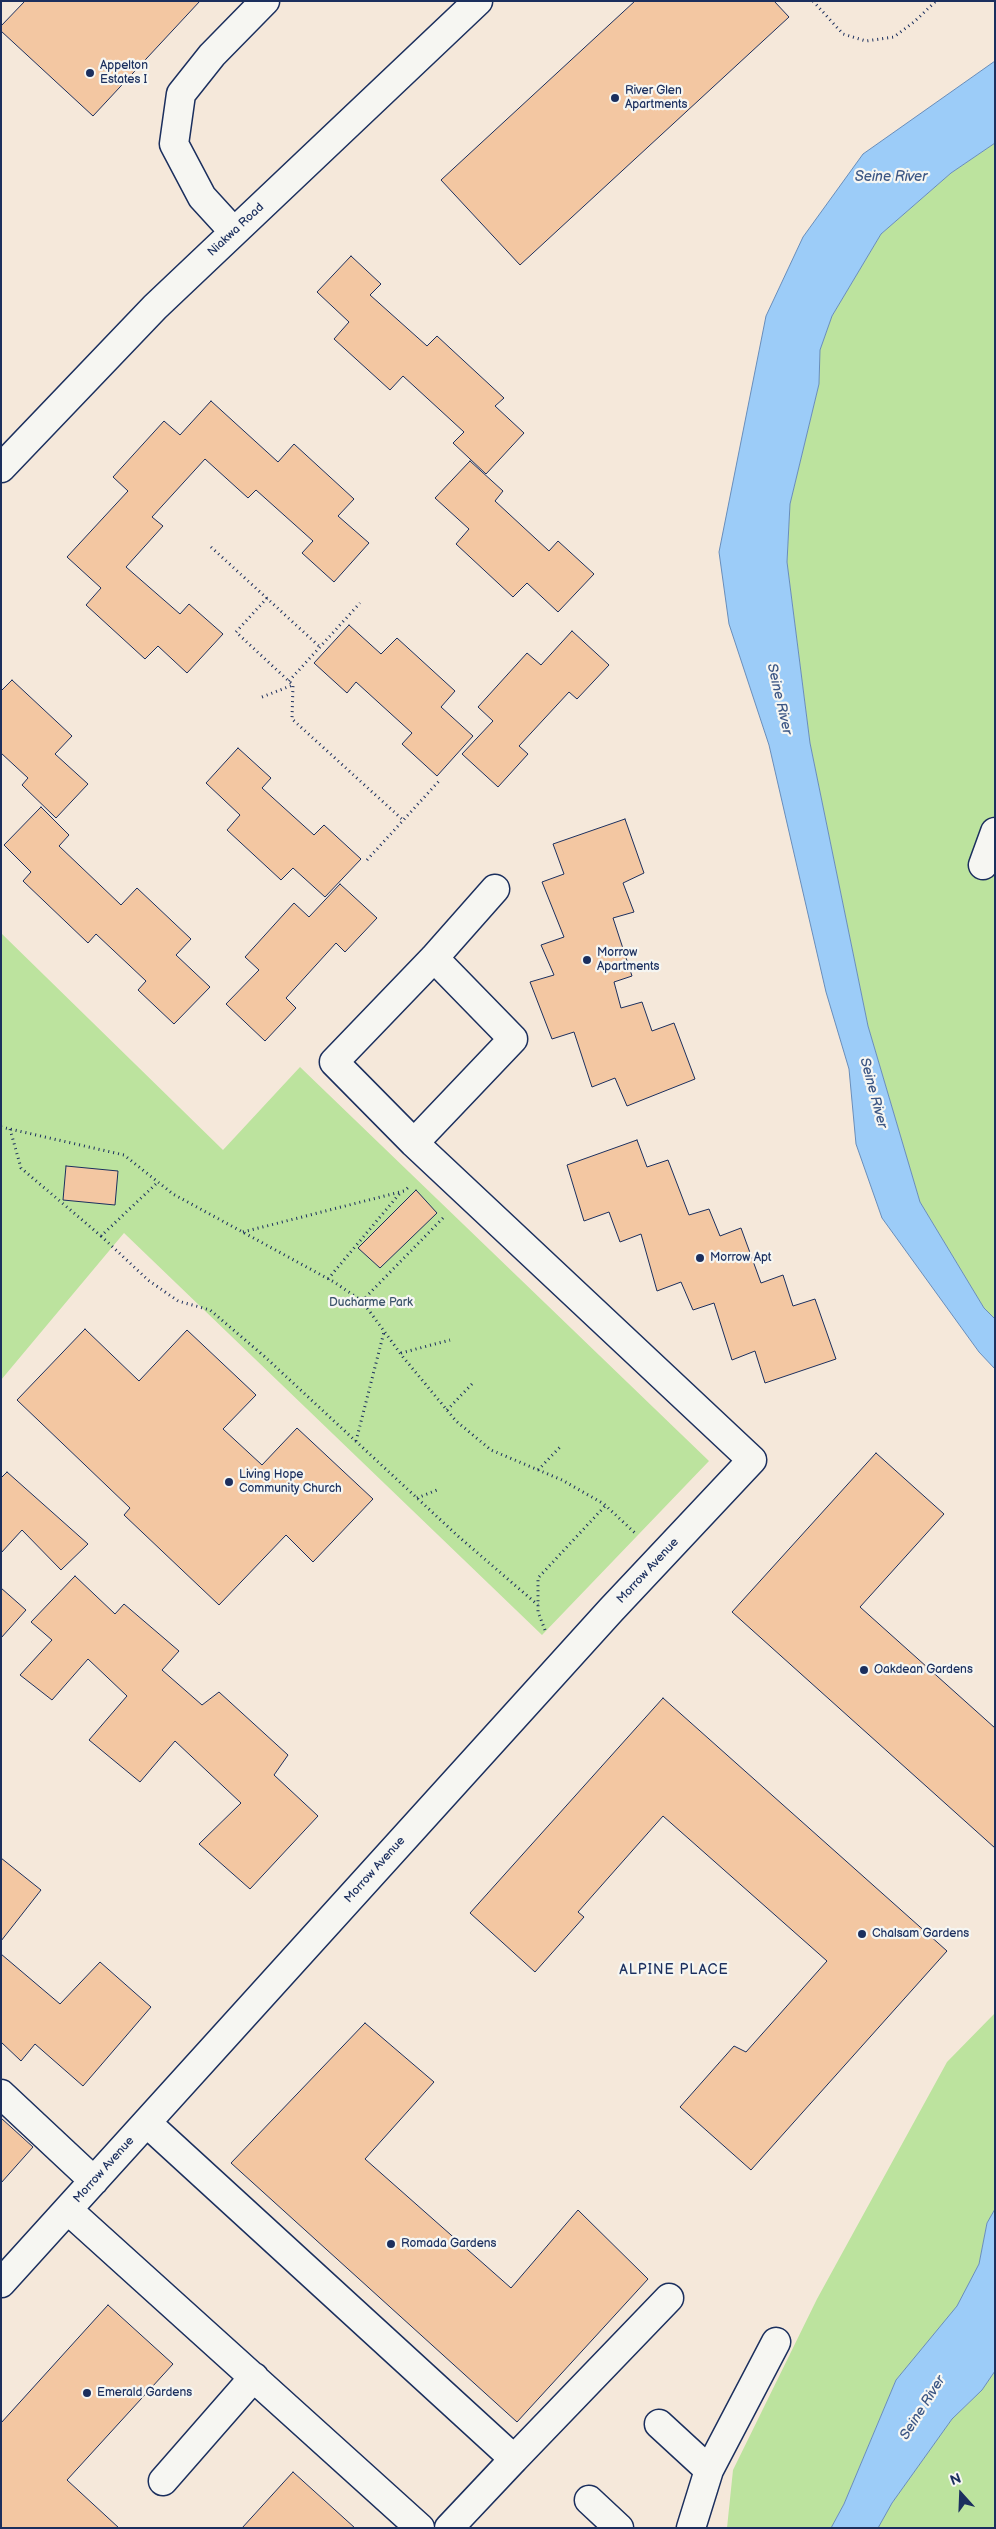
<!DOCTYPE html>
<html>
<head>
<meta charset="utf-8">
<style>
	body { margin:0 }
	#map { position:relative; width:996px; height:2529px; overflow:hidden; background:#f5e8da; font-family:"Balsamiq Sans",sans-serif }
	canvas { display:block }
	.frame { position:absolute; inset:0; border:2px solid #1b2f5e; pointer-events:none }
	.north { position:absolute; left:936px; top:2469px; width:50px; height:50px; -webkit-text-stroke:4px #f6f6f2; paint-order:stroke; rotate:340deg; font-size:14px; font-weight:700; line-height:20px; text-align:center; color:#1b2f5e }
	.north::after { content:''; display:block; margin:auto; width:18px; height:22px; background:#1b2f5e; clip-path:polygon(50% 0,100% 100%,50% 72%,0 100%) }
</style>
</head>
<body>
<div id="map">
<canvas width="996" height="2529"></canvas>
<div class="frame"></div>
<div class="north">N</div>
</div>
<script>
const g = document.querySelector('canvas').getContext('2d');
g.lineJoin = 'round';
function fillPath(path, color) {
  g.fillStyle = color;
  g.fill(path, 'evenodd');
}
function shape(rows) {
  const path = new Path2D();
  for (const r of rows) {
    path.moveTo(r[0], r[1]);
    for (let i = 2; i < r.length; i += 2) path.lineTo(r[i], r[i + 1]);
  }
  return path;
}
function strokePath(path, color, width, dash) {
  g.strokeStyle = color;
  g.lineWidth = width;
  g.lineCap = dash ? 'butt' : 'round';
  g.setLineDash(dash || []);
  g.stroke(path);
}
function write(font, color, halo, rows, align = 'center') {
  g.font = font + ' "Balsamiq Sans",sans-serif';
  g.lineWidth = 4.5;
  g.setLineDash([]);
  g.textBaseline = 'middle';
  g.strokeStyle = halo;
  g.fillStyle = color;
  for (const [text, x, y, turn = 0] of rows) {
    g.save();
    g.translate(x, y);
    g.rotate((+turn || 0) * Math.PI / 180);
    g.textAlign = isNaN(turn) ? turn : align;
    if (halo) g.strokeText(text, 0, 0);
    g.fillText(text, 0, 0);
    g.restore();
  }
}
fillPath(shape([
	[995,143,995,1319,984,1308,920,1202,868,1026,810,743,787,562,790,504,819,384,820,350,832,316,881,234,951,173],
	[1,933,223,1150,300,1067,709,1461,542,1635,124,1233,1,1380],
	[995,2013,995,2209,987,2223,979,2264,957,2307,896,2380,844,2504,831,2528,727,2528,733,2470,817,2299,947,2062],
	[995,2371,995,2528,878,2528,892,2503,952,2419,982,2390]
]), '#bce39e');
const water = shape([
	[995,61,995,143,951,173,881,234,832,316,820,350,819,384,790,504,787,562,810,743,868,1026,920,1202,984,1308,995,1319,995,1369,979,1352,882,1218,856,1144,849,1069,826,992,769,745,729,624,719,552,766,316,803,237,863,154,995,61],
	[995,2209,995,2371,982,2390,952,2419,892,2503,878,2528,831,2528,844,2504,896,2380,957,2306,979,2264,987,2223,995,2209]
]);
fillPath(water, '#9cccf8');
strokePath(water, '#688dba', 1);
const building = shape([
	[25,1,200,1,93,116,1,31,1,26,25,1],
	[635,1,774,1,789,17,520,265,441,180,635,1],
	[351,256,381,284,370,295,427,346,437,336,504,398,495,406,524,433,486,474,453,443,464,432,403,376,390,390,334,339,349,322,317,292,351,256],
	[211,401,278,462,294,444,354,499,338,516,369,543,334,582,302,553,313,541,256,490,248,498,205,459,152,517,163,526,126,567,180,614,189,604,223,634,187,673,158,646,145,659,86,605,101,588,67,557,128,491,113,477,164,421,180,435,211,401],
	[470,461,503,491,495,501,549,551,558,541,594,574,558,612,527,583,513,597,456,544,469,529,435,498,470,461],
	[349,625,381,654,397,638,455,691,441,707,473,736,437,776,402,744,412,733,356,682,347,693,314,663,349,625],
	[572,631,609,665,577,699,569,692,519,746,528,754,498,787,462,754,493,721,478,707,527,653,541,665,572,631],
	[12,680,72,736,55,754,88,784,56,818,22,785,28,778,1,753,1,691,12,680],
	[238,748,271,778,262,788,314,835,324,825,361,859,325,897,293,868,281,880,227,830,240,815,206,783,238,748],
	[41,807,69,835,59,846,121,905,137,888,191,939,176,955,210,987,174,1024,138,990,146,981,96,934,88,943,23,881,31,872,4,845,41,807],
	[625,819,644,873,623,883,634,912,613,918,632,976,614,982,621,1008,642,1002,652,1031,674,1023,695,1079,627,1106,615,1078,592,1087,574,1032,552,1039,530,982,554,975,541,945,564,937,542,882,564,874,553,844,625,819],
	[340,884,377,918,345,952,336,943,286,998,296,1008,265,1041,226,1004,259,970,245,957,294,903,309,917,340,884],
	[637,1140,647,1167,668,1160,689,1215,709,1209,720,1236,741,1228,761,1283,783,1275,793,1306,815,1299,836,1359,765,1383,755,1351,732,1360,714,1303,693,1310,681,1282,657,1291,641,1234,620,1242,609,1212,584,1221,567,1165,637,1140],
	[66,1166,118,1171,115,1205,63,1200,66,1166],
	[416,1190,437,1213,380,1268,358,1248,416,1190],
	[85,1329,139,1381,187,1330,256,1395,223,1429,262,1465,297,1428,373,1499,313,1562,286,1535,219,1605,124,1515,130,1508,17,1400,85,1329],
	[876,1453,944,1514,860,1607,995,1728,995,1848,732,1612,876,1453],
	[7,1472,88,1544,61,1570,22,1530,1,1553,1,1478,7,1472],
	[75,1576,115,1614,124,1604,179,1651,162,1670,202,1705,219,1692,288,1755,274,1775,318,1816,250,1889,199,1844,241,1803,175,1741,140,1782,89,1740,127,1696,88,1659,52,1700,20,1675,52,1640,31,1622,75,1576],
	[1,1588,26,1610,1,1638,1,1588],
	[663,1698,947,1951,751,2170,680,2107,734,2046,746,2052,827,1961,663,1816,578,1912,584,1917,535,1972,470,1913,663,1698],
	[1,1858,41,1890,1,1941,1,1858],
	[1,1954,60,2004,100,1962,151,2007,83,2086,35,2044,21,2061,1,2042,1,1954],
	[365,2023,434,2082,365,2159,511,2288,578,2210,648,2279,517,2422,231,2163,365,2023],
	[1,2118,33,2147,1,2183,1,2118],
	[108,2305,173,2364,67,2480,119,2528,1,2528,1,2423,108,2305],
	[293,2472,355,2528,242,2528,293,2472]
]);
fillPath(building, '#f3c7a2');
strokePath(building, '#1b2f5e', 1);
const minor = shape([
	[234,232,202,197,174,144,181,94,212,55,265,1],
	[1,468,155,307,478,1],
	[983,865,995,832],
	[414,1143,513,1039,434,958],
	[1,2094,94,2181],
	[147,2123,514,2459,669,2298],
	[68,2210,420,2528],
	[1,2283,611,1610,752,1460,414,1143,334,1062,434,958,495,889],
	[659,2424,709,2470],
	[163,2481,254,2377],
	[589,2500,619,2528],
	[449,2528,514,2459],
	[691,2528,709,2470,776,2342]
]);
strokePath(minor, '#1b2f5e', 31);
strokePath(shape([
	[813,1,843,34,866,41,894,37,914,22,936,1],
	[211,547,320,647],
	[267,598,236,632,293,685,292,719,403,820],
	[289,681,360,603],
	[262,697,293,685],
	[367,860,439,781],
	[1,1127,124,1155,173,1194,334,1282,362,1301,403,1357,456,1421,491,1450,562,1480,604,1504,635,1533],
	[10,1129,21,1168,101,1236,158,1182],
	[243,1232,404,1191,410,1186],
	[101,1236,148,1280,178,1301,210,1310,264,1356,459,1537,538,1605],
	[328,1279,401,1192],
	[362,1301,443,1218],
	[401,1353,450,1340],
	[447,1410,472,1384],
	[356,1441,384,1332],
	[538,1470,561,1446],
	[417,1498,437,1490],
	[545,1630,538,1612,538,1578,606,1505]
]), '#1b2f5e', 3, [1, 4]);
strokePath(minor, '#f6f6f2', 28);
for (const [x, y, r, color] of [
	[90,73,5,"#1b2f5e"],
	[615,98,5,"#1b2f5e"],
	[587,960,5,"#1b2f5e"],
	[700,1258,5,"#1b2f5e"],
	[229,1482,5,"#1b2f5e"],
	[864,1670,5,"#1b2f5e"],
	[862,1934,5,"#1b2f5e"],
	[391,2244,5,"#1b2f5e"],
	[87,2393,5,"#1b2f5e"]
]) {
  const dot = new Path2D();
  dot.arc(x, y, r, 0, 2 * Math.PI);
  g.fillStyle = color;
  g.fill(dot);
  strokePath(dot, '#f6f6f2', 2);
}
write('12px', '#1b2f5e', '#f6f6f2', [
	["Appelton",100,66],
	["Estates I",100,80],
	["River Glen",625,91],
	["Apartments",625,105],
	["Morrow",597,953],
	["Apartments",597,967],
	["Morrow Apt",710,1258],
	["Living Hope",239,1475],
	["Community Church",239,1489],
	["Oakdean Gardens",874,1670],
	["Chalsam Gardens",872,1934],
	["Romada Gardens",401,2244],
	["Emerald Gardens",97,2393]
], 'left');
write('12px', '#1b2f5e', '#f6f6f2', [
	["Niakwa Road",236,230,-43],
	["Morrow Avenue",648,1571,-47],
	["Morrow Avenue",375,1870,-48],
	["Morrow Avenue",104,2170,-48]
]);
write('12px', '#3b536b', '#f6f6f2', [
	["Ducharme Park",371,1303]
]);
write('italic 14px', '#3b5684', '#f6f6f2', [
	["Seine River",891,177],
	["Seine River",779,699,77],
	["Seine River",873,1093,75],
	["Seine River",923,2408,-58]
]);
g.letterSpacing = '1px';
write('14px', '#1b2f5e', '#f6f6f2', [
	["ALPINE PLACE",674,1970]
]);
g.letterSpacing = '0px';
</script>
</body>
</html>
